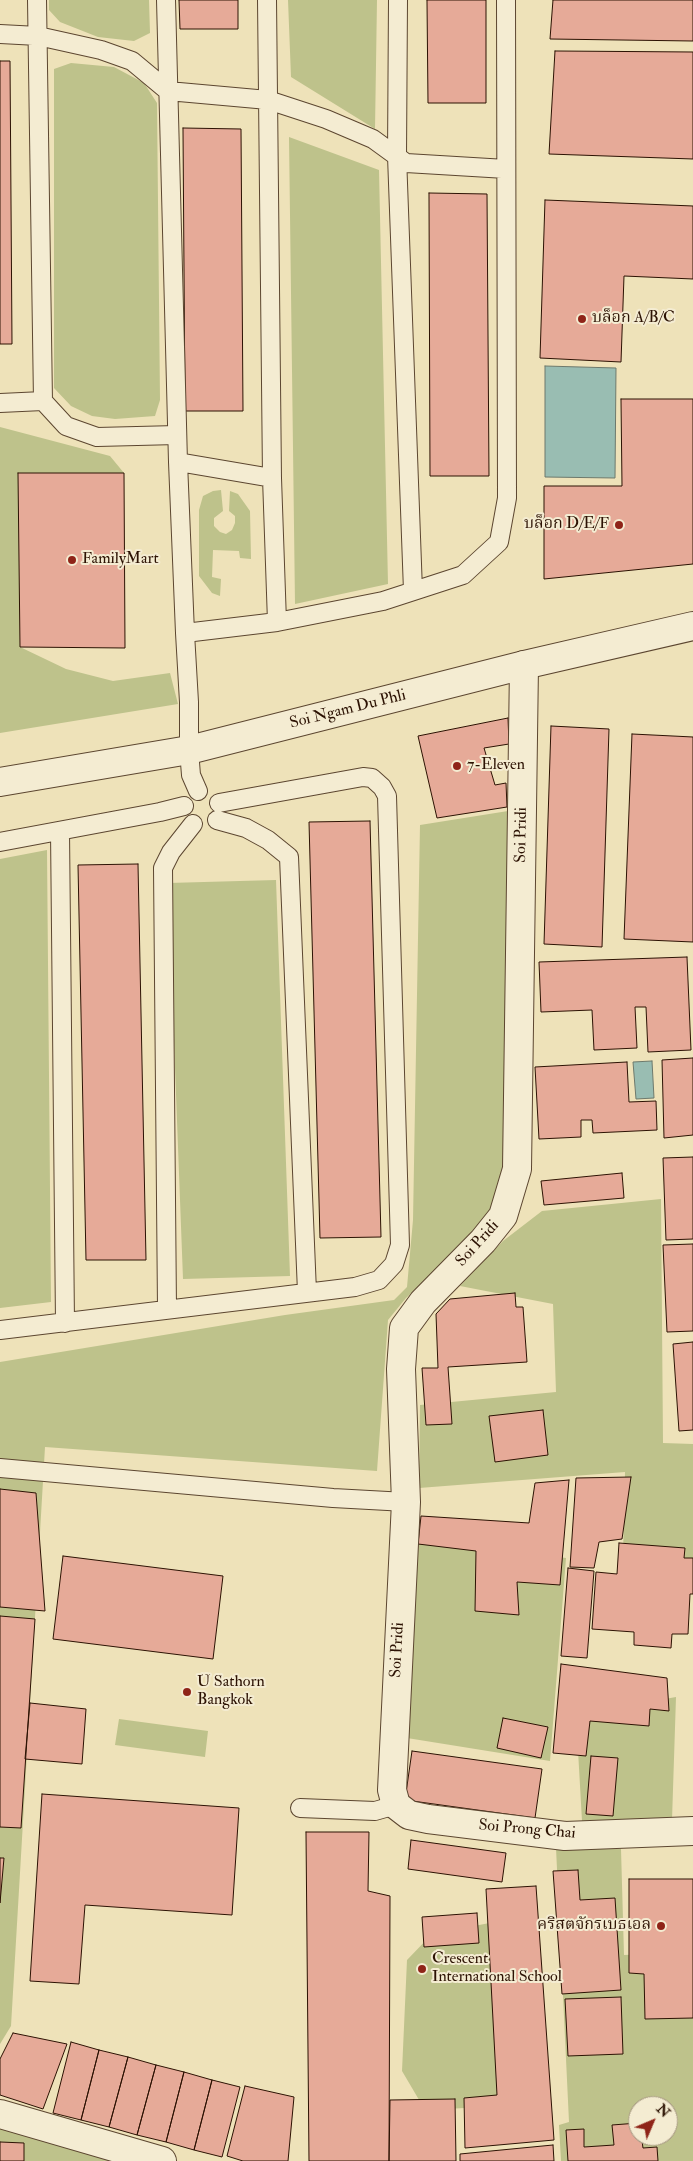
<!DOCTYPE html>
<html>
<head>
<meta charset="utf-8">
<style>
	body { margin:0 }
	#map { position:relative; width:693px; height:2161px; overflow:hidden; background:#eee2b9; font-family:"IM FELL Double Pica",serif }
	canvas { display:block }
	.north { position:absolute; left:628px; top:2096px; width:50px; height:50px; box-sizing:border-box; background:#f4ecd2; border:1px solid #a4957f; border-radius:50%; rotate:45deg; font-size:14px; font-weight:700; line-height:20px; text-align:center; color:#2c1203 }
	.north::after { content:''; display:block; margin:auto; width:18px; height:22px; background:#8f2418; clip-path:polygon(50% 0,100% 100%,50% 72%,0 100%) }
</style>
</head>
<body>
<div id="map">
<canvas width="693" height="2161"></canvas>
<div class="north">N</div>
</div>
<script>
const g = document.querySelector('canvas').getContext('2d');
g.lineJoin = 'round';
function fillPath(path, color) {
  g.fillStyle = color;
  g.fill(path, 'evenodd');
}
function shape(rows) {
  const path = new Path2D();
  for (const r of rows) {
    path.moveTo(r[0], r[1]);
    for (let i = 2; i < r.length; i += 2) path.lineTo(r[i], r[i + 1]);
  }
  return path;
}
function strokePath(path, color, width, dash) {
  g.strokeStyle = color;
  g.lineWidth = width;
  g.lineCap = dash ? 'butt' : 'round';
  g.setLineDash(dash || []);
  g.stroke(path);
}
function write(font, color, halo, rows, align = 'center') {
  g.font = font + ' "IM FELL Double Pica","Noto Serif Thai",serif';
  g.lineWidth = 4;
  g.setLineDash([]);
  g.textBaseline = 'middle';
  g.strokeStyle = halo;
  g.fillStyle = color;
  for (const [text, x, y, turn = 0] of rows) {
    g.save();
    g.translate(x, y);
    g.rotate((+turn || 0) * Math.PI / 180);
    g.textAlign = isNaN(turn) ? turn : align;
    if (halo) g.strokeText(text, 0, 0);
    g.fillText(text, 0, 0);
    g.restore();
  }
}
fillPath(shape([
	[49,0,149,0,150,33,134,41,98,37,60,22,49,10],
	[288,0,377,0,375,129,291,77],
	[71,63,114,67,144,83,157,103,160,400,155,416,115,419,92,416,71,406,54,388,54,69],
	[289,137,379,170,388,584,295,604],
	[0,427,110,456,124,473,19,474,20,647,66,669,113,681,170,673,178,704,0,733],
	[221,490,223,511,214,518,214,526,220,532,226,534,232,530,235,523,235,516,229,511,230,491,238,494,250,511,251,559,240,558,239,551,213,550,212,577,221,579,220,596,212,593,199,576,199,510,203,496,213,491],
	[508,811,505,1170,489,1221,406,1298,388,1320,377,1471,45,1447,11,2026,0,2044,0,1362,285,1315,394,1300,407,1287,413,1220,420,825],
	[47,850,51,1302,0,1308,0,859],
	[276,880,290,1276,183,1279,168,883],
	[661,1199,663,1443,693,1444,693,1562,623,1556,625,1472,419,1488,420,1405,556,1392,553,1304,460,1286,503,1241,542,1211],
	[417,1538,566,1558,550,1761,407,1738],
	[676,1697,672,1820,582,1821,576,1715],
	[119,1719,208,1731,205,1757,115,1745],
	[556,1848,621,1849,624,1955,693,1952,693,2161,561,2161,559,2125,569,2122],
	[638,2106,668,2106,668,2136,638,2136],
	[500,1921,505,2099,485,2107,425,2110,402,2071,407,1960,432,1934],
	[0,2124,116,2161,0,2161]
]), '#bec28b');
const water = shape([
	[545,366,616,368,615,478,545,477,545,366],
	[652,1061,654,1098,636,1099,633,1062,652,1061]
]);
fillPath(water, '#99bdb2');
strokePath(water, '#6d796c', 1);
const building = shape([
	[179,0,238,0,238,29,180,29,179,0],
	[427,0,486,0,486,103,428,103,427,0],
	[553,0,693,0,693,41,550,39,553,0],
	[555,51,693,52,693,159,549,154,555,51],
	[0,61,10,61,12,344,0,344,0,61],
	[183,128,241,129,243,411,185,411,183,128],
	[429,193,487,194,489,476,430,476,429,193],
	[545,200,693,206,693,279,624,276,621,362,540,358,545,200],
	[621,399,693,399,693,564,544,579,544,486,622,486,621,399],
	[18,473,124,473,125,648,20,647,18,473],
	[508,718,509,744,484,748,495,785,506,783,507,807,437,818,418,736,508,718],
	[551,726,609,729,602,947,544,944,551,726],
	[632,734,693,737,693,942,624,939,632,734],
	[370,821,381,1237,320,1238,309,822,370,821],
	[138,864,146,1260,86,1260,78,865,138,864],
	[687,957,691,1050,648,1052,646,1007,635,1007,637,1048,594,1050,592,1010,541,1012,539,962,687,957],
	[693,1058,693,1135,664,1138,662,1060,693,1058],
	[627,1062,629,1102,656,1101,657,1130,593,1133,592,1120,581,1120,581,1137,539,1139,535,1067,627,1062],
	[693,1157,693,1239,666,1240,663,1158,693,1157],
	[622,1173,624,1198,544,1205,541,1181,622,1173],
	[693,1244,693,1331,667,1332,663,1245,693,1244],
	[515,1293,516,1307,523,1307,527,1362,448,1367,452,1424,426,1425,422,1368,438,1368,436,1314,450,1299,515,1293],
	[693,1342,693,1430,679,1431,673,1344,693,1342],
	[543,1410,548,1455,495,1462,489,1416,543,1410],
	[631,1477,622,1539,599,1542,594,1568,570,1567,576,1478,631,1477],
	[569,1480,560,1585,517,1582,519,1615,475,1611,476,1551,418,1544,421,1516,529,1523,535,1483,569,1480],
	[0,1489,36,1493,45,1611,0,1607,0,1489],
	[619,1543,685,1548,684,1558,693,1558,693,1594,690,1594,688,1634,672,1634,671,1648,634,1645,634,1632,592,1629,596,1572,617,1574,619,1543],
	[63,1556,223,1576,213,1659,53,1639,63,1556],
	[568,1568,594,1571,587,1658,561,1656,568,1568],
	[0,1616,35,1619,21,1828,0,1827,0,1616],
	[561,1664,667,1678,669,1711,650,1709,649,1726,590,1721,586,1756,553,1753,561,1664],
	[30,1703,86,1709,82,1764,25,1759,30,1703],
	[503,1718,548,1727,541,1758,497,1748,503,1718],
	[412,1751,542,1769,535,1818,405,1800,412,1751],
	[591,1756,618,1758,613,1816,586,1814,591,1756],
	[42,1794,239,1808,232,1915,85,1905,79,1984,30,1981,42,1794],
	[306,1832,369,1832,368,1891,390,1896,389,2161,309,2161,306,1832],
	[411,1840,506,1853,502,1882,408,1869,411,1840],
	[0,1858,4,1858,0,1903,0,1858],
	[578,1870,580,1900,615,1898,621,1990,562,1994,553,1871,578,1870],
	[629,1879,693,1879,693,2018,645,2019,644,1974,629,1973,629,1879],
	[536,1886,554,2140,465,2148,464,2098,497,2095,486,1889,536,1886],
	[477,1913,479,1943,424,1947,422,1917,477,1913],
	[621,1997,623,2054,568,2056,565,1999,621,1997],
	[13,2033,67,2044,43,2109,0,2095,0,2059,13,2033],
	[71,2042,99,2050,81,2120,53,2113,71,2042],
	[99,2050,128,2057,109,2127,81,2120,99,2050],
	[128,2057,156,2065,137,2135,109,2127,128,2057],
	[156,2065,184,2072,166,2142,137,2135,156,2065],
	[184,2072,212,2080,194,2150,166,2142,184,2072],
	[212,2080,240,2087,222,2157,194,2150,212,2080],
	[245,2086,294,2097,288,2161,243,2161,227,2156,245,2086],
	[455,2099,456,2161,389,2161,390,2100,455,2099],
	[638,2123,639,2141,642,2141,643,2148,657,2147,658,2161,568,2161,566,2130,584,2129,584,2147,614,2145,612,2125,638,2123],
	[0,2142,24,2143,24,2161,0,2161,0,2142],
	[553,2145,554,2161,460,2161,460,2154,553,2145]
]);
fillPath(building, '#e6aa98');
strokePath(building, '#2c1203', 1);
const service = shape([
	[37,0,43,401,66,426,97,437,177,435],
	[166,0,178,462],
	[267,0,272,478],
	[398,0,397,156,413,591],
	[0,34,38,36,101,50,132,61,168,91,268,100,326,119,373,139,406,163,506,169],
	[0,403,43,401],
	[277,622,383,601,463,575,499,542,507,498,506,0],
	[185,633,277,622,272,478,178,462,185,633,189,702,189,750,191,775,198,791],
	[217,820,246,828,268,840,289,857,307,1292],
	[60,831,65,1323],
	[0,842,160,812,184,806],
	[167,1309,163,868,171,852,193,824],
	[0,1330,355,1287,379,1280,394,1264,400,1245,387,796,382,787,372,778,363,777,219,803],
	[0,1468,333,1498,406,1502],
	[300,1808,375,1811,396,1805]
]);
const minor = shape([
	[524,665,517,1169,503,1216,483,1241,423,1302,404,1328,401,1369,406,1502,392,1790,396,1805,409,1815,428,1819,565,1836,693,1831],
	[0,2114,162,2161]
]);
const tertiary = shape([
	[0,782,189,750,524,665,693,626]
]);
strokePath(service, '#5c4630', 20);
strokePath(minor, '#5c4630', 30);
strokePath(tertiary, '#5c4630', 30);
strokePath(service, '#f4ecd2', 18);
strokePath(minor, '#f4ecd2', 28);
strokePath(tertiary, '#f4ecd2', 28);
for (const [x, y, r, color] of [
	[582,319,5,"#8f2418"],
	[619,525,5,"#8f2418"],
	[72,560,5,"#8f2418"],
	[457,766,5,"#8f2418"],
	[187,1692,5,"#8f2418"],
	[661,1926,5,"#8f2418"],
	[422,1969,5,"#8f2418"]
]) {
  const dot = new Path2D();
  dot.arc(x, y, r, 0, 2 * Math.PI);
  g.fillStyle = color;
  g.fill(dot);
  strokePath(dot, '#f4ecd2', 2);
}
write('16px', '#2c1203', '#f4ecd2', [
	["บล็อก A/B/C",592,319],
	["บล็อก D/E/F",609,525,"right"],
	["FamilyMart",82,560],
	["7-Eleven",467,766],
	["U Sathorn",197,1683],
	["Bangkok",197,1701],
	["คริสตจักรเบธเอล",651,1926,"right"],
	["Crescent",432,1960],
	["International School",432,1978]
], 'left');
write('16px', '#2c1203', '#f4ecd2', [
	["Soi Ngam Du Phli",348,710,-14],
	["Soi Pridi",522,835,-89],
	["Soi Pridi",478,1244,-48],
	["Soi Pridi",398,1650,-87],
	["Soi Prong Chai",527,1830,5]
]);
</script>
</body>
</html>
